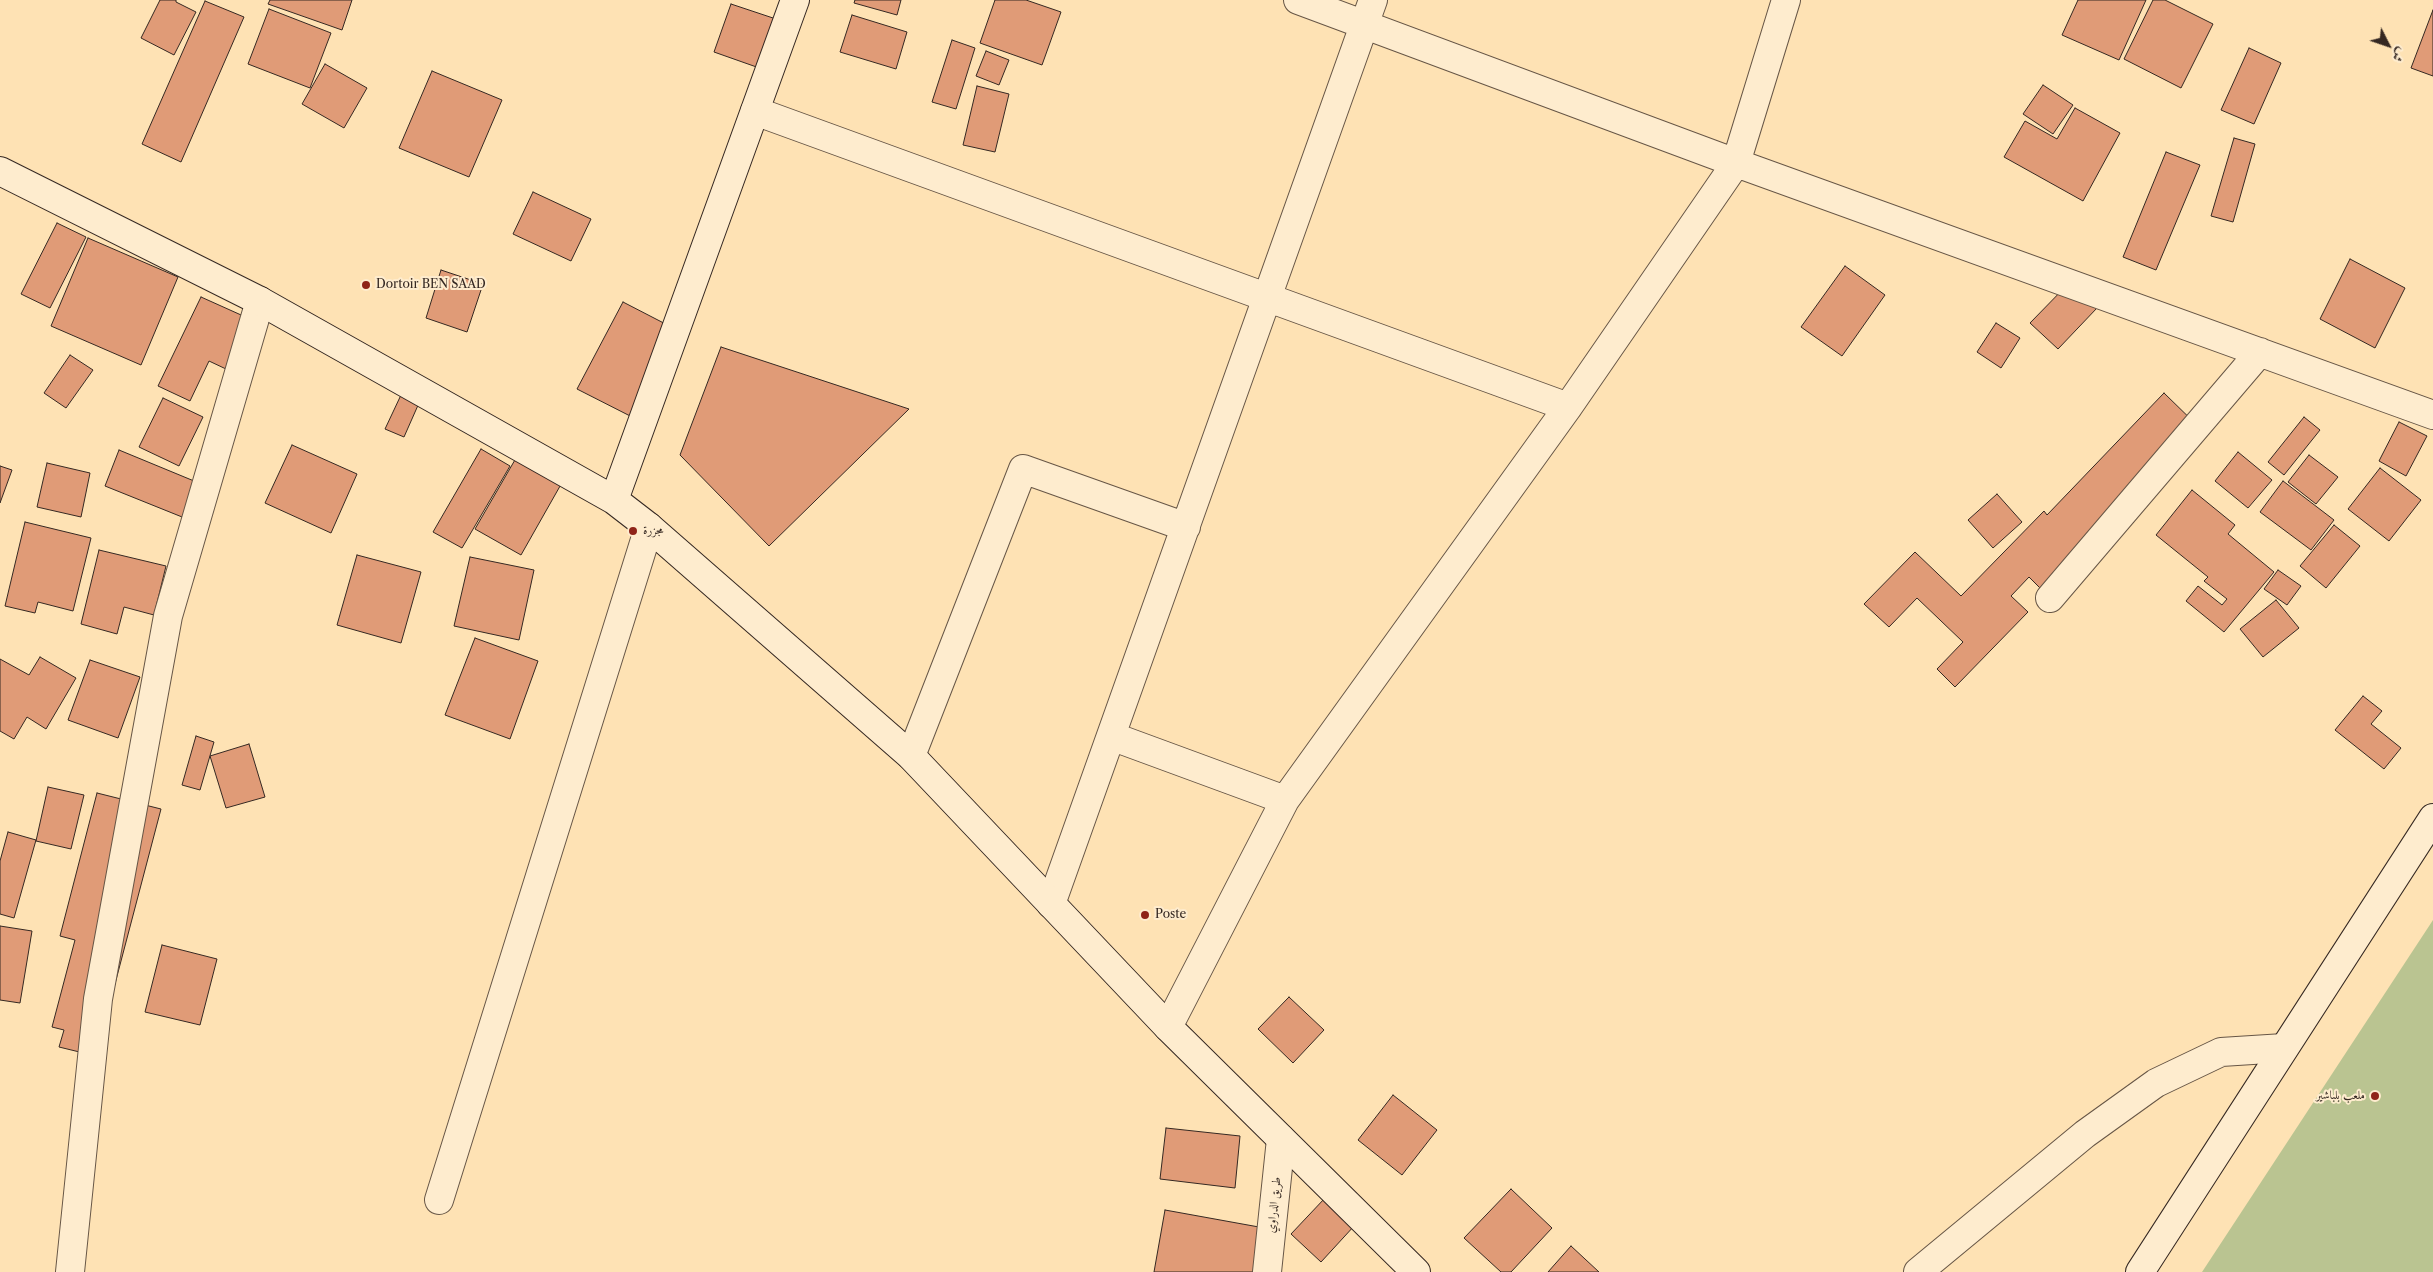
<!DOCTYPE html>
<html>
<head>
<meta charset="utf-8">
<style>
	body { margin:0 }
	#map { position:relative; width:2433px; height:1272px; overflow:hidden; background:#fee2b4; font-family:"Libre Caslon Text",Amiri,serif }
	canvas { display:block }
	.north { position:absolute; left:2363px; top:20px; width:50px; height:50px; -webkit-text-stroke:4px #feecce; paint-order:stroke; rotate:131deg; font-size:14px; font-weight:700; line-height:20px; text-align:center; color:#352822 }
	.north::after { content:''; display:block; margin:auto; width:18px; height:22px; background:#352822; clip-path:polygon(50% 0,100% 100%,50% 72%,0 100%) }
</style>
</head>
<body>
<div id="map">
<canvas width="2433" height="1272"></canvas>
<div class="north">ش</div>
</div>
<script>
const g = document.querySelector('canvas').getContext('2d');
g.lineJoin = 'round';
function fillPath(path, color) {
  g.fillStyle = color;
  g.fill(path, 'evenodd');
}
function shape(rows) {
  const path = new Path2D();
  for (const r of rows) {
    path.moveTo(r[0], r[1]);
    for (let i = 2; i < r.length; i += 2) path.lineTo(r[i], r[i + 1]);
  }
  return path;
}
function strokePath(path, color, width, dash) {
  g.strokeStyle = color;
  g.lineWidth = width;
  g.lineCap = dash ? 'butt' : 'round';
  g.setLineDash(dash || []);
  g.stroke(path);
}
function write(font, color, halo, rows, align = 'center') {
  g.font = font + ' "Libre Caslon Text",Amiri,serif';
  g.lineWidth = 4;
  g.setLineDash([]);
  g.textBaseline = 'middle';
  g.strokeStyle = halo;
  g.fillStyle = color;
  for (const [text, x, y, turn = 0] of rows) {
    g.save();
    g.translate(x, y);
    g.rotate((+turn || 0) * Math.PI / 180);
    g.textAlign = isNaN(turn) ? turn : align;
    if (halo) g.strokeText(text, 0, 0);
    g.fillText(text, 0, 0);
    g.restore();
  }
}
fillPath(shape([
	[2433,920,2433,1272,2202,1272]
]), '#bac491');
const building = shape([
	[160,0,176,0,176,2,196,12,174,55,141,38,160,0],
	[270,0,352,0,342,30,268,4,270,0],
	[855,0,901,0,897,15,854,3,855,0],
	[995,0,1026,0,1061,12,1042,65,980,43,995,0],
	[2078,0,2146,0,2119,60,2062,35,2078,0],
	[2153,0,2165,0,2213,24,2181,88,2124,59,2153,0],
	[205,1,244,17,181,162,142,144,205,1],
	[731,4,782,21,765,70,714,52,731,4],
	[269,9,331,33,310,88,248,64,269,9],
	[2433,10,2433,76,2411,68,2433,10],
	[852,15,907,32,896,69,840,52,852,15],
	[952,40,975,48,956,109,932,102,952,40],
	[2249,48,2281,63,2254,124,2221,110,2249,48],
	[986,51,1009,60,999,85,976,76,986,51],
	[325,64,367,88,344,128,302,104,325,64],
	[432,71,502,100,469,177,399,148,432,71],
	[2043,85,2073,105,2053,134,2023,114,2043,85],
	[977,86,1009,94,995,152,963,145,977,86],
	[2075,108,2120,133,2083,201,2004,157,2025,121,2057,139,2075,108],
	[2234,138,2255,144,2233,222,2211,216,2234,138],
	[2166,152,2200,165,2156,270,2123,257,2166,152],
	[533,192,591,219,571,261,513,234,533,192],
	[57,223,86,237,50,308,21,294,57,223],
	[88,238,178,277,141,365,51,326,88,238],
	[2350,259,2405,288,2375,348,2320,319,2350,259],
	[1845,266,1885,295,1842,356,1801,327,1845,266],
	[441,270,483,284,467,332,426,318,441,270],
	[2070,282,2097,308,2058,349,2030,323,2070,282],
	[201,297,250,319,226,369,209,361,190,401,158,386,201,297],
	[623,302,683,333,638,420,577,389,623,302],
	[1996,323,2020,338,2001,368,1977,352,1996,323],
	[721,347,909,409,769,546,680,455,721,347],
	[70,355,93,370,66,408,44,393,70,355],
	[2164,393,2205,433,2048,596,2029,577,2011,596,2028,612,1955,687,1937,669,1963,642,1917,598,1889,627,1864,604,1915,552,1961,596,2044,511,2047,515,2164,393],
	[401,395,419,403,404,437,385,429,401,395],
	[163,398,203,417,179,466,139,447,163,398],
	[2304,417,2320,430,2284,475,2268,462,2304,417],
	[2399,422,2427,436,2406,476,2379,461,2399,422],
	[292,445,357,474,331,533,265,503,292,445],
	[523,446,568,472,521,555,475,529,523,446],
	[481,449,510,466,462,548,433,532,481,449],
	[119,450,211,488,197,523,105,486,119,450],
	[2238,452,2272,480,2248,508,2215,481,2238,452],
	[2309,455,2338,477,2316,504,2288,482,2309,455],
	[47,463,90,473,81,517,37,507,47,463],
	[0,466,12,470,0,503,0,466],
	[2380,468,2421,500,2389,541,2348,509,2380,468],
	[2283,481,2334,520,2311,550,2260,512,2283,481],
	[2192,490,2235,525,2228,534,2274,572,2224,632,2186,601,2198,586,2222,605,2227,599,2204,581,2208,577,2156,535,2192,490],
	[1997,494,2022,522,1993,548,1968,520,1997,494],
	[25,522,91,538,73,611,38,602,35,613,5,606,25,522],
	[2334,525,2360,546,2326,588,2300,566,2334,525],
	[99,550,166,566,154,615,124,607,117,634,81,624,99,550],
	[357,555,421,572,401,643,337,625,357,555],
	[470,557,534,570,519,640,454,626,470,557],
	[2278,570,2301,586,2287,605,2264,589,2278,570],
	[2276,600,2299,628,2263,657,2240,629,2276,600],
	[475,638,538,661,510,739,445,715,475,638],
	[40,657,76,678,46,729,27,717,14,739,0,731,0,659,29,675,40,657],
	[90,660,140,677,118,738,68,720,90,660],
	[2363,696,2382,711,2371,724,2401,748,2384,769,2335,730,2363,696],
	[196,736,214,742,200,790,182,785,196,736],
	[249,744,265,797,226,808,210,756,249,744],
	[48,787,84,795,71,849,36,841,48,787],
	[97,793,161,809,96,1056,59,1047,64,1030,52,1027,75,940,60,936,97,793],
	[8,832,36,840,14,918,0,914,0,861,8,832],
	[0,926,32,931,20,1003,0,1000,0,926],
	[162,945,217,959,200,1025,145,1012,162,945],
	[1289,997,1324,1030,1293,1063,1258,1029,1289,997],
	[1393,1095,1437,1130,1402,1175,1358,1140,1393,1095],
	[1166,1128,1240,1136,1235,1188,1160,1179,1166,1128],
	[1511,1189,1552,1228,1511,1272,1501,1272,1464,1238,1511,1189],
	[1325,1198,1355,1225,1321,1262,1291,1234,1325,1198],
	[1165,1210,1281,1231,1273,1272,1154,1272,1165,1210],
	[1571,1246,1599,1272,1548,1272,1571,1246]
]);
fillPath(building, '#e09b77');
strokePath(building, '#352822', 1);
const street = shape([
	[1298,0,1736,163,2433,415],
	[755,111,1568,407],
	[2050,598,2260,352],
	[1111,736,1285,800],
	[911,756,1023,469,1186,527],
	[1051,904,1373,0],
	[1168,1027,1285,800,1568,407,1736,163,1786,0],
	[439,1200,649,527],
	[70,1272,98,999,168,616,260,301],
	[1267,1272,1281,1139],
	[1918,1272,2085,1134,2156,1083,2221,1052,2284,1048]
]);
const secondary = shape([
	[0,171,260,301,614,500,649,527,911,756,1168,1027,1416,1272],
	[614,500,795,0],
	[2140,1272,2433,818]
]);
strokePath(street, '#675646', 30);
strokePath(secondary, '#352822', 30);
strokePath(street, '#feecce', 28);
strokePath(secondary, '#feecce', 28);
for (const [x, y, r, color] of [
	[366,285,5,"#8f2418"],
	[633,531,5,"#8f2418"],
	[1145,915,5,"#8f2418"],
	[2375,1096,5,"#8f2418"]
]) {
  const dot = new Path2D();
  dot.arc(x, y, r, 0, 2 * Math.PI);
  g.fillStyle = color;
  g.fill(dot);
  strokePath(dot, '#feecce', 2);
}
write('12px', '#352822', '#feecce', [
	["Dortoir BEN SAAD",376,285],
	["مجزرة",643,531],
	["Poste",1155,915],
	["ملعب بلباشير",2365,1096,"right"]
], 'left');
write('12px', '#352822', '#feecce', [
	["طريق الدراوي",1274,1205,-84]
]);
</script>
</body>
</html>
